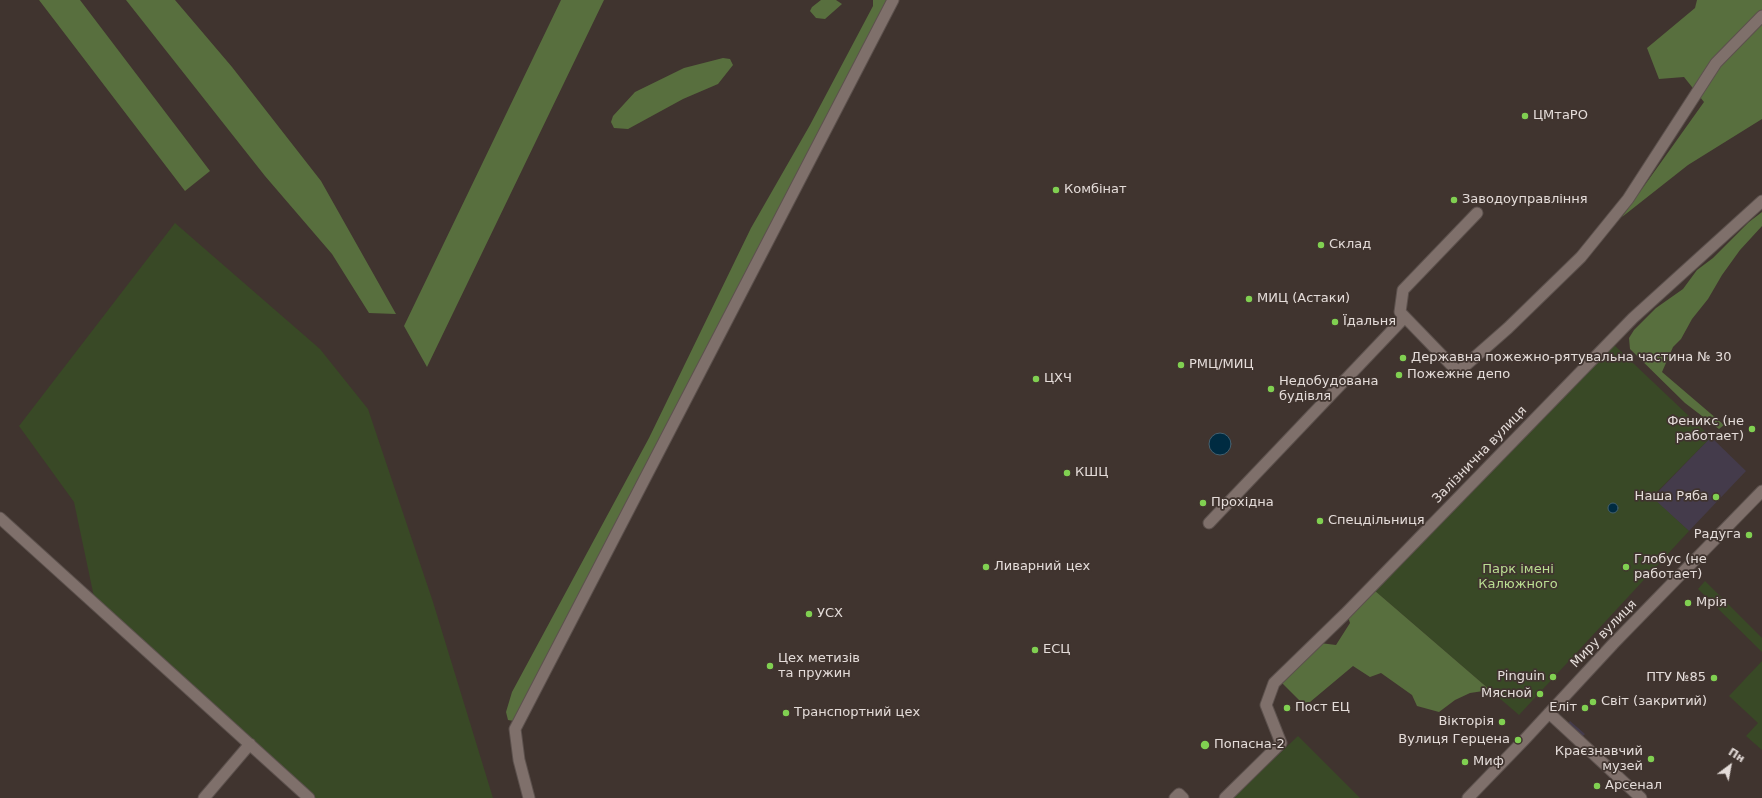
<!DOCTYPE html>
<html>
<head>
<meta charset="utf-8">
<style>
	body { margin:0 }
	#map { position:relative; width:1762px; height:798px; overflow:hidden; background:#40342f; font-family:"DejaVu Sans",sans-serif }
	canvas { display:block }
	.north { position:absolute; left:1710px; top:746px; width:40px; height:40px; -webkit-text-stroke:3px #40342f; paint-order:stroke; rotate:32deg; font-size:11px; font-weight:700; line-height:16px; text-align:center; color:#e4dcd9 }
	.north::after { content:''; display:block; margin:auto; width:14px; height:18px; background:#e4dcd9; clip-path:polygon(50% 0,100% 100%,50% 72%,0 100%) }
</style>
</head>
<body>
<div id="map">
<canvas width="1762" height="798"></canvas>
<div class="north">Пн</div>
</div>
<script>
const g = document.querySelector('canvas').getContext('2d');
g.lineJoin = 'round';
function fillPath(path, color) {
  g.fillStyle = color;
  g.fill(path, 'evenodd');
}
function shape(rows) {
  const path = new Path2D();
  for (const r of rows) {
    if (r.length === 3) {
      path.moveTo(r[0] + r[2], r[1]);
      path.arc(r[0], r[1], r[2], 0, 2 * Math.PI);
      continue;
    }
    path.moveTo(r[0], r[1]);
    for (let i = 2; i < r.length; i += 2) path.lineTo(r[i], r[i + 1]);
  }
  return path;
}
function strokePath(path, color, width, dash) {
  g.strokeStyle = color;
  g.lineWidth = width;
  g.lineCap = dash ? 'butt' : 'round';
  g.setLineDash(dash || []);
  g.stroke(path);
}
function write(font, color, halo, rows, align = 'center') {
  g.font = font + ' "DejaVu Sans",sans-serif';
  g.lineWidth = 3.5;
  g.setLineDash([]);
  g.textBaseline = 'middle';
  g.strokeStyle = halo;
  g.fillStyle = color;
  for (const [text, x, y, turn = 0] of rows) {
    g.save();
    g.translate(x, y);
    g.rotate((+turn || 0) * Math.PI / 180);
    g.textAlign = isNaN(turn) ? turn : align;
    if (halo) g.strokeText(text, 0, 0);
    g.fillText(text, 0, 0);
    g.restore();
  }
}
fillPath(shape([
	[1711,437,1746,471,1689,531,1652,498],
	[1570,721,1585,734,1581,738,1567,725]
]), '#443b4b');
fillPath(shape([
	[175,223,320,349,368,409,433,602,493,798,309,798,94,597,74,502,19,426],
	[1613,344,1711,437,1652,497,1689,531,1519,715,1374,590],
	[1705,581,1762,638,1762,652,1698,589],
	[1762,661,1762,750,1746,736,1758,723,1729,696],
	[1298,736,1360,798,1233,798]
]), '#394926');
fillPath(shape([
	[39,0,80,0,210,171,185,191],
	[126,0,175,0,232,67,321,181,396,314,369,313,332,254,265,176],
	[561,0,604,0,427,367,404,326],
	[821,0,836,0,842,4,825,19,816,18,810,11,812,7],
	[873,0,888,0,514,721,508,720,506,712,512,692,649,438,751,228,810,125,873,6],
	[1697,0,1762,0,1762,119,1688,165,1622,217,1704,102,1684,77,1659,79,1647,48,1695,8],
	[723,58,730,59,733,65,718,84,683,99,628,129,614,128,611,122,613,116,635,92,684,68],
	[1762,212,1762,226,1740,250,1722,275,1708,299,1692,319,1681,339,1673,347,1662,372,1724,425,1719,429,1685,403,1630,349,1629,338,1634,330,1656,308,1683,289,1697,270,1713,258,1749,222],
	[1374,590,1490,690,1470,693,1455,700,1439,712,1417,706,1412,695,1381,673,1370,677,1353,666,1310,702,1302,703,1281,682,1320,643,1336,645,1350,623,1348,617]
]), '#586f3e');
const water = shape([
	[1220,444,11],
	[1613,508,5]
]);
fillPath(water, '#002b41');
strokePath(water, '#44606f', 1);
const minor = shape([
	[1477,213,1403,290,1400,312,1458,372,1508,328,1581,257,1628,199,1716,63,1762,16],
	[0,518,309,798],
	[1209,523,1404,318],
	[1549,713,1641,798],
	[204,798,250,744],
	[529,798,519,760,515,729,893,0],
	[1175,798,1179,794,1183,798],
	[1225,798,1281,743,1266,705,1274,683,1345,614,1633,318,1762,201],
	[1468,798,1526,738,1613,644,1762,491]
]);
strokePath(minor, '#5c514d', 13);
strokePath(minor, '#7f706b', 11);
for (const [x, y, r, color] of [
	[1525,116,4,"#80d051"],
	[1056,190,4,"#80d051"],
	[1454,200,4,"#80d051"],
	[1321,245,4,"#80d051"],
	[1249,299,4,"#80d051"],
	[1335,322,4,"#80d051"],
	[1403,358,4,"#80d051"],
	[1181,365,4,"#80d051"],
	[1399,375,4,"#80d051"],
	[1036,379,4,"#80d051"],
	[1271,389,4,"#80d051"],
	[1752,429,4,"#80d051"],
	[1067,473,4,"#80d051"],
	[1716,497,4,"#80d051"],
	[1203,503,4,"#80d051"],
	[1320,521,4,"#80d051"],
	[1749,535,4,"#80d051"],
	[986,567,4,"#80d051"],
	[1626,567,4,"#80d051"],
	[1688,603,4,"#80d051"],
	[809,614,4,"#80d051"],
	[1035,650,4,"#80d051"],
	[770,666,4,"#80d051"],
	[1553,677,4,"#80d051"],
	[1714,678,4,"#80d051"],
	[1540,694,4,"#80d051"],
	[1593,702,4,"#80d051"],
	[1287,708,4,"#80d051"],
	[1585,708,4,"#80d051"],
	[786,713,4,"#80d051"],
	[1502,722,4,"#80d051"],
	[1518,740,4,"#80d051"],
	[1205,745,5,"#80d051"],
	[1651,759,4,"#80d051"],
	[1465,762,4,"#80d051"],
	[1597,786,4,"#80d051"]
]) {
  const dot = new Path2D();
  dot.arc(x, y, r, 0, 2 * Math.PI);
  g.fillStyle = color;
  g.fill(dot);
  strokePath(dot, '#40342f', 1.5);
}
write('13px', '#e4dcd9', '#40342f', [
	["ЦМтаРО",1533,116],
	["Комбінат",1064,190],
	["Заводоуправління",1462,200],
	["Склад",1329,245],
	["МИЦ (Астаки)",1257,299],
	["Їдальня",1343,322],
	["Державна пожежно-рятувальна частина № 30",1411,358],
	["РМЦ/МИЦ",1189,365],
	["Пожежне депо",1407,375],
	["ЦХЧ",1044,379],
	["Недобудована",1279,382],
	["будівля",1279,397],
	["Феникс (не",1744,422,"right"],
	["работает)",1744,437,"right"],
	["КШЦ",1075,473],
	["Наша Ряба",1708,497,"right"],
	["Прохідна",1211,503],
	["Спецдільниця",1328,521],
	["Радуга",1741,535,"right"],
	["Глобус (не",1634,560],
	["работает)",1634,575],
	["Ливарний цех",994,567],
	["Мрія",1696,603],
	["УСХ",817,614],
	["ЕСЦ",1043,650],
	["Цех метизів",778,659],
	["та пружин",778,674],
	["Pinguin",1545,677,"right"],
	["ПТУ №85",1706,678,"right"],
	["Мясной",1532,694,"right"],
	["Світ (закритий)",1601,702],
	["Пост ЕЦ",1295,708],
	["Еліт",1577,708,"right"],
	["Транспортний цех",794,713],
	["Вікторія",1494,722,"right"],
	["Вулиця Герцена",1510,740,"right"],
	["Попасна-2",1214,745],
	["Краєзнавчий",1643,752,"right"],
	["музей",1643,767,"right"],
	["Миф",1473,762],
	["Арсенал",1605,786]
], 'left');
write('13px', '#e4dcd9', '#40342f', [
	["Залізнична вулиця",1480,455,-46],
	["Миру вулиця",1604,634,-46]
]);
write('13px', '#bade92', '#40342f', [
	["Парк імені",1518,570],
	["Калюжного",1518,585]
]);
</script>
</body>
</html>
